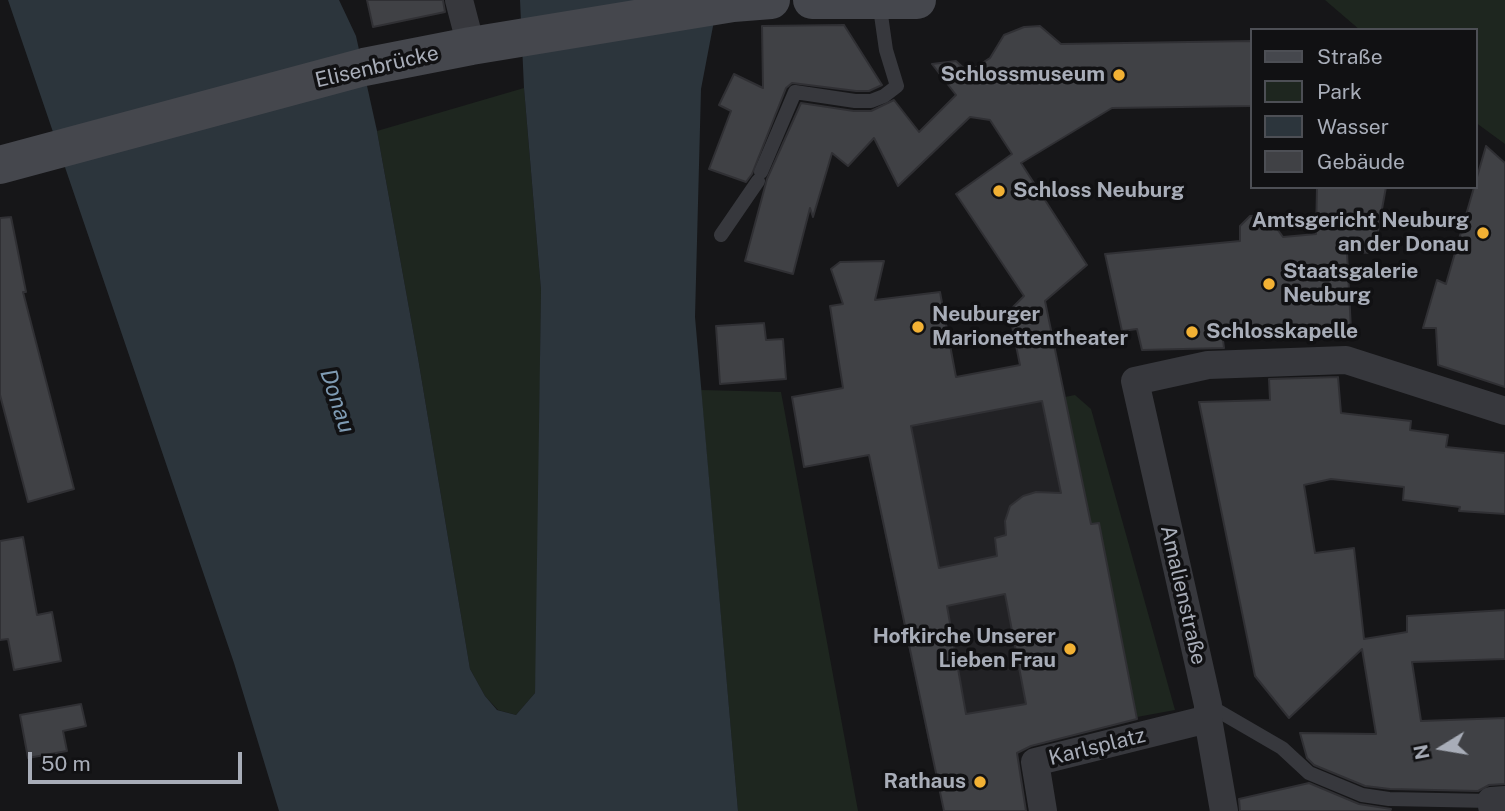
<!DOCTYPE html>
<html>
<head>
<meta charset="utf-8">
<style>
	body { margin:0 }
	#map { position:relative; width:1505px; height:811px; overflow:hidden; background:#161618; font-family:"Public Sans",sans-serif }
	canvas { display:block }
	.legend { position:absolute; left:1250px; top:28px; width:228px; height:161px; box-sizing:border-box; background:#111113; border:2px solid #4d4f55; margin:0; padding:9px 12px; list-style:none; font-size:21px; color:#a8adb8 }
	.legend li { display:flex; align-items:center; gap:14px; height:35px }
	.legend b { width:35px; border:2px solid #4d4f55 }
	.north { position:absolute; left:1407px; top:713px; width:70px; height:70px; -webkit-text-stroke:5px #111113; paint-order:stroke; rotate:259deg; font-size:19px; font-weight:700; line-height:28px; text-align:center; color:#a8adb8 }
	.north::after { content:''; display:block; margin:auto; width:24px; height:32px; background:#a8adb8; clip-path:polygon(50% 0,100% 100%,50% 72%,0 100%) }
	.scale { position:absolute; left:28px; top:752px; width:214px; height:32px; box-sizing:border-box; border:4px solid #a8adb8; border-top:0; padding-left:9px; font-size:21px; line-height:24px; white-space:nowrap; color:#a8adb8; -webkit-text-stroke:5px #111113; paint-order:stroke }
</style>
</head>
<body>
<div id="map">
<canvas width="1505" height="811"></canvas>
<ul class="legend">
<li><b style="height:9px;background:#45474d"></b>Straße</li>
<li><b style="height:19px;background:#1e261f"></b>Park</li>
<li><b style="height:19px;background:#2c353c"></b>Wasser</li>
<li><b style="height:19px;background:#404145"></b>Gebäude</li>
</ul>
<div class="north">N</div>
<div class="scale">50 m</div>
</div>
<script>
const g = document.querySelector('canvas').getContext('2d');
g.lineJoin = 'round';
function fillPath(path, color) {
  g.fillStyle = color;
  g.fill(path, 'evenodd');
}
function shape(rows) {
  const path = new Path2D();
  for (const r of rows) {
    path.moveTo(r[0], r[1]);
    for (let i = 2; i < r.length; i += 2) path.lineTo(r[i], r[i + 1]);
  }
  return path;
}
function strokePath(path, color, width, dash) {
  g.strokeStyle = color;
  g.lineWidth = width;
  g.lineCap = dash ? 'butt' : 'round';
  g.setLineDash(dash || []);
  g.stroke(path);
}
function write(font, color, halo, rows, align = 'center') {
  g.font = font + ' "Public Sans",sans-serif';
  g.lineWidth = 7;
  g.setLineDash([]);
  g.textBaseline = 'middle';
  g.strokeStyle = halo;
  g.fillStyle = color;
  for (const [text, x, y, turn = 0] of rows) {
    g.save();
    g.translate(x, y);
    g.rotate((+turn || 0) * Math.PI / 180);
    g.textAlign = isNaN(turn) ? turn : align;
    if (halo) g.strokeText(text, 0, 0);
    g.fillText(text, 0, 0);
    g.restore();
  }
}
fillPath(shape([
	[940,292,953,358,927,363,931,382,1034,362,1062,496,1036,492,1023,496,1010,506,1005,521,1005,594,1032,732,931,754,851,373,841,375,830,306]
]), '#222225');
fillPath(shape([
	[1325,0,1505,0,1505,144,1475,122,1475,30,1360,30],
	[524,88,541,290,537,660,535,693,516,715,498,710,485,696,470,669,418,358,377,131],
	[701,390,781,392,858,811,738,811],
	[1075,395,1091,409,1175,710,1137,717,1099,523,1091,524,1065,397]
]), '#1e261f');
fillPath(shape([
	[8,0,339,0,356,36,377,131,418,358,470,669,485,696,497,710,516,715,535,693,541,290,524,88,520,0,718,0,701,89,695,317,738,811,279,811,234,663]
]), '#2c353c');
const building = shape([
	[367,0,443,0,445,12,373,27,367,0],
	[844,25,882,85,869,91,856,91,792,83,786,88,752,174,746,182,709,169,731,111,719,105,734,74,763,88,762,26,844,25],
	[1040,26,1061,44,1251,41,1251,106,1112,108,1021,163,1087,265,1045,301,1091,524,1099,523,1137,719,1031,746,1017,753,1026,811,944,811,869,455,804,467,792,397,843,388,830,306,843,304,831,269,840,262,884,261,875,300,940,292,956,377,1020,365,1009,311,1024,296,956,194,1012,154,990,120,970,117,898,186,874,138,848,166,832,153,813,217,810,208,793,274,745,261,767,179,801,103,854,111,871,111,894,100,919,132,956,95,932,64,956,61,968,72,990,58,1004,35,1024,27,1040,26],
	[1042,401,1061,493,1036,492,1023,496,1010,506,1005,521,1006,535,995,538,997,556,939,568,911,426,1042,401],
	[1005,594,1026,704,966,714,947,606,1005,594],
	[1486,146,1505,163,1505,387,1438,365,1436,328,1423,328,1437,280,1446,284,1486,146],
	[1317,187,1386,187,1374,253,1347,252,1351,330,1222,332,1224,348,1142,350,1137,329,1122,331,1105,254,1240,241,1240,226,1250,216,1267,215,1283,237,1316,234,1317,187],
	[11,217,26,292,23,292,74,489,28,502,0,395,0,218,11,217],
	[764,323,766,340,783,339,786,379,720,384,716,326,764,323],
	[1338,377,1341,413,1411,421,1410,430,1448,435,1446,447,1505,453,1505,514,1459,511,1460,507,1403,500,1404,487,1331,479,1304,485,1315,553,1354,548,1364,639,1407,632,1407,616,1505,610,1505,659,1412,662,1421,721,1505,718,1505,784,1489,785,1478,791,1390,789,1365,786,1314,765,1307,758,1300,733,1376,734,1362,649,1289,718,1255,676,1199,402,1270,400,1269,379,1338,377],
	[23,537,37,615,52,612,61,661,14,670,8,639,0,640,0,541,23,537],
	[81,704,86,726,63,731,67,751,28,758,20,715,81,704],
	[1309,783,1359,804,1391,809,1390,811,1240,811,1239,799,1309,783]
]);
fillPath(building, '#404145');
strokePath(building, '#303034', 2);
strokePath(shape([
	[761,172,795,92,855,101,871,101,884,96,897,86,886,50,879,1],
	[721,235,758,181],
	[1208,705,1282,748,1309,773,1362,795,1389,799,1491,801]
]), '#37383d', 14);
strokePath(shape([
	[459,0,471,46],
	[1043,811,1035,762,1208,719],
	[1224,811,1208,719,1208,705,1135,381,1208,365,1346,360,1505,411],
	[1493,811,1491,801,1505,800]
]), '#37383d', 28);
strokePath(shape([
	[812,0,917,0],
	[0,165,364,67,471,46,733,3,771,0]
]), '#45474d', 38);
for (const [x, y, r, color] of [
	[1119,75,7,"#f2b134"],
	[999,191,7,"#f2b134"],
	[1483,233,7,"#f2b134"],
	[1269,284,7,"#f2b134"],
	[918,327,7,"#f2b134"],
	[1192,332,7,"#f2b134"],
	[1070,649,7,"#f2b134"],
	[980,782,7,"#f2b134"]
]) {
  const dot = new Path2D();
  dot.arc(x, y, r, 0, 2 * Math.PI);
  g.fillStyle = color;
  g.fill(dot);
  strokePath(dot, '#111113', 2.5);
}
write('21px', '#a8adb8', '#111113', [
	["Elisenbrücke",377,67,-13],
	["Amalienstraße",1183,595,77],
	["Karlsplatz",1097,747,-14]
]);
write('bold 21px', '#a8adb8', '#111113', [
	["Schlossmuseum",1105,75],
	["Schloss Neuburg",1013,191,"left"],
	["Amtsgericht Neuburg",1469,221],
	["an der Donau",1469,245],
	["Staatsgalerie",1283,272,"left"],
	["Neuburg",1283,296,"left"],
	["Neuburger",932,315,"left"],
	["Marionettentheater",932,339,"left"],
	["Schlosskapelle",1206,332,"left"],
	["Hofkirche Unserer",1056,637],
	["Lieben Frau",1056,661],
	["Rathaus",966,782]
], 'right');
write('italic 23px', '#7f9bb3', '#111113', [
	["Donau",337,401,72]
]);
</script>
</body>
</html>
